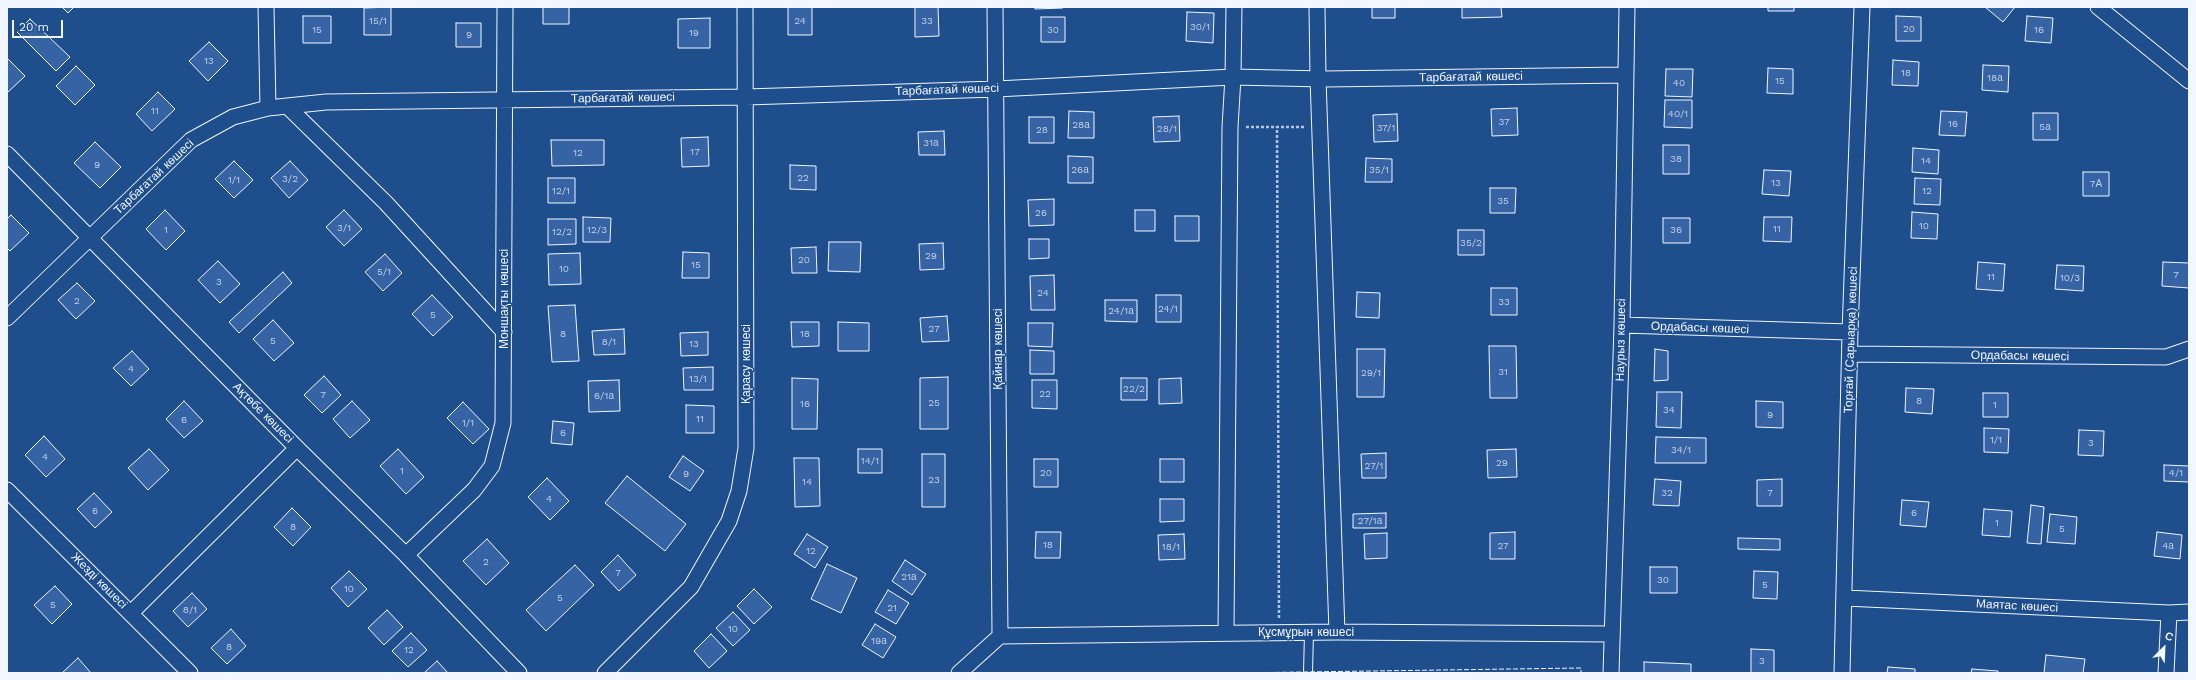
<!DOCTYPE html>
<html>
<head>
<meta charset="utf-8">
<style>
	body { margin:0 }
	#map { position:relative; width:2196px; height:680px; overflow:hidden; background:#1f4e8c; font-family:"Work Sans",sans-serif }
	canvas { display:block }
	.frame { position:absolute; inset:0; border:8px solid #f2f6ff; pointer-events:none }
	.north { position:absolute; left:2144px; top:628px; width:40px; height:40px; -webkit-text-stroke:3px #1f4e8c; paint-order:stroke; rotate:24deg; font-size:11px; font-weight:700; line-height:16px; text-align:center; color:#f2f6ff }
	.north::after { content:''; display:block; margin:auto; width:14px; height:18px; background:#f2f6ff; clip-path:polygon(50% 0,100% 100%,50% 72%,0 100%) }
	.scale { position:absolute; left:12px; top:20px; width:51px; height:18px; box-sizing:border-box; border:2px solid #f2f6ff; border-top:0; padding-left:5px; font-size:12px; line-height:14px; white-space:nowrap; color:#f2f6ff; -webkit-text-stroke:3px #1f4e8c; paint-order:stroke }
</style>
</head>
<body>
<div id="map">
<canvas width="2196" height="680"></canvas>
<div class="frame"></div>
<div class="north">С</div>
<div class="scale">20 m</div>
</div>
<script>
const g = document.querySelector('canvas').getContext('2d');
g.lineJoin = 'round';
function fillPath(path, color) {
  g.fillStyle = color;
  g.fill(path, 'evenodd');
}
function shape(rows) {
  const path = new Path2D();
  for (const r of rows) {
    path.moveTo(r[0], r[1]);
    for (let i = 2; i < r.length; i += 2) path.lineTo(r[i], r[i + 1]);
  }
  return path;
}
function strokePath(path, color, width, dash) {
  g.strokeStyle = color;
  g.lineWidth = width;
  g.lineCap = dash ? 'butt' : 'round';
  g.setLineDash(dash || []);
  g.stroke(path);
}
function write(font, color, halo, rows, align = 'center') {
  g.font = font + ' "Work Sans",sans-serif';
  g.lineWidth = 3;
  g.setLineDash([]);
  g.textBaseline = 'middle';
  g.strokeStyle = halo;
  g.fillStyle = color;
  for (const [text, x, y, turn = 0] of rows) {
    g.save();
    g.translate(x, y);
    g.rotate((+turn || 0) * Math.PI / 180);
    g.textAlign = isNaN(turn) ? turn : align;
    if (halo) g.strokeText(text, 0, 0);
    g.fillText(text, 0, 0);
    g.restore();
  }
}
const building = shape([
	[62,7,74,7,68,13,62,7],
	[391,7,391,35,364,35,364,8,391,7],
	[543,7,569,7,569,24,543,24,543,7],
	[788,7,812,7,812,35,788,35,788,7],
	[915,7,938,7,939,36,915,37,915,7],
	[1035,7,1063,7,1063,8,1035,9,1035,7],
	[1372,7,1395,7,1395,18,1372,18,1372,7],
	[1462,7,1501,7,1502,17,1462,18,1462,7],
	[1768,7,1794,7,1794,11,1768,11,1768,7],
	[1985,7,2015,7,2003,22,1985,7],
	[1187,12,1214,13,1213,43,1186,41,1187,12],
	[303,16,331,16,331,43,303,43,303,16],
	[1896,16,1921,17,1921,41,1896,41,1896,16],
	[2027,16,2053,18,2051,43,2025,41,2027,16],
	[1041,17,1065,17,1065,42,1041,42,1041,17],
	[710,18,710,48,678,48,678,19,710,18],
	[30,19,70,57,56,71,17,32,30,19],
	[456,23,481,23,481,47,456,47,456,23],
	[209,42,228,61,208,81,189,61,209,42],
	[7,58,25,76,7,93,7,58],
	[1893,60,1919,62,1918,86,1892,85,1893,60],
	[1983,65,2009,66,2008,92,1982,90,1983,65],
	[76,66,95,85,75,105,56,86,76,66],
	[1768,68,1793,69,1793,94,1767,93,1768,68],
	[1666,69,1693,69,1692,97,1665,96,1666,69],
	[158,92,175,109,152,131,136,114,158,92],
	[1665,100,1692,100,1692,128,1664,127,1665,100],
	[1517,108,1518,135,1492,136,1491,109,1517,108],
	[1069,111,1094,112,1094,138,1068,138,1069,111],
	[1941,111,1967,112,1965,136,1939,135,1941,111],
	[2033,113,2058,113,2058,140,2033,140,2033,113],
	[1397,114,1398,141,1374,142,1373,115,1397,114],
	[1179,116,1180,141,1154,142,1153,117,1179,116],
	[1029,117,1054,117,1054,143,1029,143,1029,117],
	[944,131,945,155,919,155,918,132,944,131],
	[708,137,709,166,682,167,681,138,708,137],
	[551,140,604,140,604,165,552,166,551,140],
	[95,142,121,167,100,188,74,163,95,142],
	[1663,145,1689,145,1689,174,1663,174,1663,145],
	[1913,148,1939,150,1938,174,1912,172,1913,148],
	[1068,156,1093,157,1093,183,1068,183,1068,156],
	[1366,158,1392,159,1392,182,1365,182,1366,158],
	[234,161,253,180,234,198,215,179,234,161],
	[290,161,308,180,289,198,271,178,290,161],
	[790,165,816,166,816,190,790,189,790,165],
	[1764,170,1791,171,1789,196,1762,194,1764,170],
	[2083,172,2109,172,2109,196,2083,196,2083,172],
	[548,178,575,178,575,203,548,203,548,178],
	[1915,178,1941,179,1940,205,1914,204,1915,178],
	[1490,188,1516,188,1515,213,1490,213,1490,188],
	[1054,199,1054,225,1029,226,1028,200,1054,199],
	[165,210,185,231,166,250,146,229,165,210],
	[344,210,362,229,344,246,326,227,344,210],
	[1135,210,1155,210,1155,231,1135,231,1135,210],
	[1912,212,1938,214,1937,239,1911,238,1912,212],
	[11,215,29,233,10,251,7,248,7,219,11,215],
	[1175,216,1199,216,1199,241,1175,241,1175,216],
	[583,217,611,218,610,242,583,242,583,217],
	[1764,217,1792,217,1791,242,1763,241,1764,217],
	[1663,218,1690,218,1690,243,1663,243,1663,218],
	[548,219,576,219,576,244,548,245,548,219],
	[1458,230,1484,230,1484,255,1458,255,1458,230],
	[1029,239,1049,239,1049,258,1029,259,1029,239],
	[829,242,861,242,860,272,828,271,829,242],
	[943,243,944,269,920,270,919,244,943,243],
	[816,247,817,273,792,273,791,248,816,247],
	[683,252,709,253,709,278,682,278,683,252],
	[580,253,581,284,549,285,548,254,580,253],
	[385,254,402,273,383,291,365,272,385,254],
	[218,261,240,284,220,303,198,280,218,261],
	[1978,262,2005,264,2003,291,1976,289,1978,262],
	[2163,262,2189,263,2189,288,2162,286,2163,262],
	[2057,265,2084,266,2083,291,2055,289,2057,265],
	[283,272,292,283,239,333,229,322,283,272],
	[1054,275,1055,310,1031,310,1030,276,1054,275],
	[77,283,95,301,76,319,58,300,77,283],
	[1491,288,1517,288,1517,315,1491,315,1491,288],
	[1357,292,1380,293,1379,318,1356,317,1357,292],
	[432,295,453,317,433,336,412,314,432,295],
	[1156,295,1181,295,1181,322,1156,322,1156,295],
	[1105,300,1137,300,1137,322,1105,321,1105,300],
	[575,305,579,361,552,362,548,306,575,305],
	[947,316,949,341,922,342,920,318,947,316],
	[273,320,294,343,274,361,253,339,273,320],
	[791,322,819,322,819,346,792,347,791,322],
	[838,322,869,323,869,351,838,351,838,322],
	[1028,323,1053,323,1052,347,1028,346,1028,323],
	[624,329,625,354,594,355,592,331,624,329],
	[708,332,708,355,681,356,680,333,708,332],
	[1489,346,1516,346,1517,398,1490,398,1489,346],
	[1357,349,1385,349,1384,397,1357,397,1357,349],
	[1655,349,1668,351,1668,380,1654,381,1655,349],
	[1030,350,1054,351,1054,374,1030,374,1030,350],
	[132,351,149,369,131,386,113,368,132,351],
	[713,367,713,390,684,390,683,368,713,367],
	[324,376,341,395,322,413,304,395,324,376],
	[948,377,948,429,920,429,920,378,948,377],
	[792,378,818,379,817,429,792,429,792,378],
	[1121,378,1147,378,1147,400,1121,400,1121,378],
	[1181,378,1182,403,1159,404,1159,379,1181,378],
	[619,380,620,411,589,412,588,381,619,380],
	[1032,380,1057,380,1057,409,1032,408,1032,380],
	[1906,388,1934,389,1932,414,1905,412,1906,388],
	[1657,392,1682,392,1681,428,1656,427,1657,392],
	[1983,393,2008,393,2008,417,1983,417,1983,393],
	[184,401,203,421,184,438,166,419,184,401],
	[352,401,370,420,350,438,333,419,352,401],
	[1756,401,1783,402,1783,428,1756,427,1756,401],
	[463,402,489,429,473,444,447,418,463,402],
	[686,405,714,406,714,433,686,433,686,405],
	[553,421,574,423,572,445,551,443,553,421],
	[1984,428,2009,429,2008,453,1984,452,1984,428],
	[2079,430,2104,431,2103,456,2078,455,2079,430],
	[44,436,65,459,46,477,25,455,44,436],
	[1656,437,1706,438,1706,463,1655,463,1656,437],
	[149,449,169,470,148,490,128,468,149,449],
	[398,449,424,477,406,494,380,466,398,449],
	[858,449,882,449,882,473,858,473,858,449],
	[1516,449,1517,477,1488,478,1487,450,1516,449],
	[1386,453,1386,478,1362,478,1361,454,1386,453],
	[922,454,945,454,945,507,922,507,922,454],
	[683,456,704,471,690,491,669,477,683,456],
	[794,458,819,458,820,506,795,507,794,458],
	[1034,459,1058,459,1058,487,1034,487,1034,459],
	[1160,459,1184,459,1184,482,1160,482,1160,459],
	[2164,465,2189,466,2189,482,2164,481,2164,465],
	[627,476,686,524,665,551,605,503,627,476],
	[547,478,569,501,550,520,528,497,547,478],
	[1655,479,1681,481,1679,506,1653,505,1655,479],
	[1782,479,1782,506,1757,506,1757,480,1782,479],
	[94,493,112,512,95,528,77,509,94,493],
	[1160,499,1184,499,1184,521,1160,522,1160,499],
	[1902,500,1929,502,1926,527,1900,525,1902,500],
	[2031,505,2044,507,2041,544,2027,543,2031,505],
	[292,508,311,527,293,546,274,527,292,508],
	[1984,509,2012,511,2010,537,1982,535,1984,509],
	[1386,513,1386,528,1353,528,1353,514,1386,513],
	[2050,514,2077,517,2075,544,2047,542,2050,514],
	[1036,532,1061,532,1060,558,1035,558,1036,532],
	[1515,532,1515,559,1490,559,1490,533,1515,532],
	[2157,532,2182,535,2180,559,2154,556,2157,532],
	[1387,533,1387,558,1365,559,1364,534,1387,533],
	[807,534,828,547,815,568,794,554,807,534],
	[1184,534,1185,559,1159,560,1158,535,1184,534],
	[1738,538,1780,539,1780,550,1738,549,1738,538],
	[487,539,509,563,486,585,463,561,487,539],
	[618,555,636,575,619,591,601,572,618,555],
	[905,560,926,574,912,595,892,581,905,560],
	[827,564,857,578,841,613,811,599,827,564],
	[575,565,594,585,546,631,526,610,575,565],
	[1650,567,1677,567,1677,593,1650,593,1650,567],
	[349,571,367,589,348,607,331,588,349,571],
	[1754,571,1778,572,1777,599,1753,598,1754,571],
	[55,586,72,604,52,624,34,605,55,586],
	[754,589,772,607,754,624,737,606,754,589],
	[888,590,909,603,896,624,875,612,888,590],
	[192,593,207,609,188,627,173,611,192,593],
	[387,610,403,627,384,645,368,628,387,610],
	[733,612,750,630,733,646,716,628,733,612],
	[875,624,896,637,883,658,862,645,875,624],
	[231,629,246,646,227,664,211,648,231,629],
	[411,633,427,650,408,667,392,651,411,633],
	[711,634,727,651,709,668,694,651,711,634],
	[1751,649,1774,650,1774,673,1751,673,1751,649],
	[2046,655,2085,659,2083,673,2044,673,2046,655],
	[78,658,91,673,62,673,78,658],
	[437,661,448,673,424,673,437,661],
	[1644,662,1691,664,1691,673,1644,673,1644,662],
	[1888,667,1915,669,1915,673,1887,673,1888,667],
	[1972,669,1998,671,1998,673,1971,673,1972,669]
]);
fillPath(building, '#3563a3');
strokePath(building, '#f2f6ff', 1);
const service = shape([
	[1308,673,1309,632]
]);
const minor = shape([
	[266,7,268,108],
	[1317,7,1318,78,1337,632],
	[2098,7,2189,81],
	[287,106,386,203,504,332],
	[7,154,297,448,406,555,519,673],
	[7,318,191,140,233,117,268,108,326,102,746,97,996,89,1233,77,1324,79,1625,75],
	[1622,325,1850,332],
	[1850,354,2166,357,2189,349],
	[7,490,190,673],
	[406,555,474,490,492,466,503,423,505,7],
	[1845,598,2169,613,2189,612],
	[131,613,297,448],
	[1226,633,1230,127,1233,77,1234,7],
	[1000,636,1337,632,1612,634],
	[605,673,691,587,729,521,739,491,746,448,745,7],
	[959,673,1000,636,995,7],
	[1611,673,1622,325,1627,7],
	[1842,673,1850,332,1862,7],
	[2166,673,2169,613]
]);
strokePath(service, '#f2f6ff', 10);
strokePath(minor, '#f2f6ff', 17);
strokePath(shape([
	[1246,127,1277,127],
	[1279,618,1277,127,1305,127]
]), '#b3c4dc', 2.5, [3, 2]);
strokePath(service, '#1f4e8c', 8);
strokePath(minor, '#1f4e8c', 15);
strokePath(shape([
	[1233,673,1581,668,1581,673]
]), '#f2f6ff', 1, [5, 2]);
write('10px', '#c3d1e8', null, [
	["15/1",378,21],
	["24",800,21],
	["33",927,21],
	["30/1",1200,27],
	["20",1909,29],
	["15",317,30],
	["30",1053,30],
	["16",2039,30],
	["19",694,33],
	["9",469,35],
	["13",209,61],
	["18",1906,73],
	["18а",1995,78],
	["15",1780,81],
	["40",1679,83],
	["11",155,111],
	["40/1",1678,114],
	["37",1504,122],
	["16",1953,124],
	["28а",1081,125],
	["5а",2045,127],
	["37/1",1386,128],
	["28/1",1167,129],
	["28",1042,130],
	["31а",931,143],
	["17",695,152],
	["12",578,153],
	["38",1676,159],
	["14",1926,161],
	["9",97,165],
	["26а",1080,170],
	["35/1",1379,170],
	["22",803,178],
	["3/2",290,179],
	["1/1",234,180],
	["13",1776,183],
	["7А",2096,184],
	["12/1",561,191],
	["12",1927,191],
	["35",1503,201],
	["26",1041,213],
	["10",1924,226],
	["3/1",344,228],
	["11",1777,229],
	["1",166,230],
	["12/3",597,230],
	["36",1676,230],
	["12/2",562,232],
	["35/2",1471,243],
	["29",931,256],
	["20",804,260],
	["15",696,265],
	["10",564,269],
	["5/1",384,272],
	["7",2176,275],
	["11",1991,277],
	["10/3",2070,278],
	["3",219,282],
	["24",1043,293],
	["2",77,301],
	["33",1504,302],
	["24/1",1168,309],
	["24/1а",1121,311],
	["5",433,315],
	["27",934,329],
	["8",563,334],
	["18",805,334],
	["5",273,341],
	["8/1",609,342],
	["13",694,344],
	["4",131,369],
	["31",1503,372],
	["29/1",1371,373],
	["13/1",698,379],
	["22/2",1134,389],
	["22",1045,394],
	["7",323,395],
	["6/1а",604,396],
	["8",1919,401],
	["25",934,403],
	["16",805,404],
	["1",1995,405],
	["34",1669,410],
	["9",1770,415],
	["11",700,419],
	["6",184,420],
	["1/1",468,423],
	["6",563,433],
	["1/1",1996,440],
	["3",2091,443],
	["34/1",1681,450],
	["4",45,457],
	["14/1",870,461],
	["29",1502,463],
	["27/1",1374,466],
	["1",402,471],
	["20",1046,473],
	["4/1",2176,473],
	["9",686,474],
	["23",934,480],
	["14",807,482],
	["32",1667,493],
	["7",1770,493],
	["4",549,499],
	["6",95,511],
	["6",1914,513],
	["27/1а",1370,521],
	["1",1997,523],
	["8",293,527],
	["5",2062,529],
	["18",1048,545],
	["27",1503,546],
	["4а",2168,546],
	["18/1",1171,547],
	["12",811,551],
	["2",486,562],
	["7",618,573],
	["21а",909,577],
	["30",1663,580],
	["5",1765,585],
	["10",349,589],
	["5",560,598],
	["5",53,605],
	["21",892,608],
	["8/1",190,610],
	["10",733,629],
	["19а",879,641],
	["8",229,647],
	["12",409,650],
	["3",1762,661]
]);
write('12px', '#f2f6ff', '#1f4e8c', [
	["Тарбағатай көшесі",1471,77,-1],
	["Тарбағатай көшесі",947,90,-2],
	["Тарбағатай көшесі",623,98,-1],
	["Тарбағатай көшесі",154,177,-43],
	["Моншақты көшесі",504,299,-90],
	["Ордабасы көшесі",1700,328,2],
	["Наурыз көшесі",1621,340,-89],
	["Торғай (Сарыарқа) көшесі",1851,340,-88],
	["Қайнар көшесі",998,349,-90],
	["Ордабасы көшесі",2020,356,1],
	["Қарасу көшесі",746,364,-90],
	["Ақтөбе көшесі",263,413,45],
	["Жезді көшесі",99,581,45],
	["Маятас көшесі",2017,606,3],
	["Құсмұрын көшесі",1306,632]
]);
</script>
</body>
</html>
